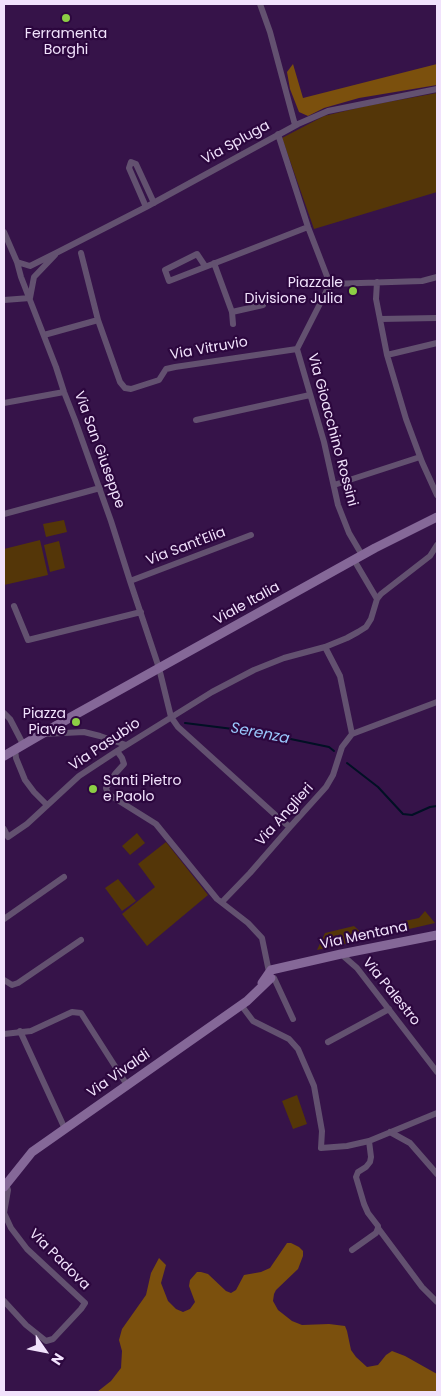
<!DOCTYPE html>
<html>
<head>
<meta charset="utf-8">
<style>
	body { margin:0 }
	#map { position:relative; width:441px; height:1396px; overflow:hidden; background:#361349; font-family:Poppins,sans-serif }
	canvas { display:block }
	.frame { position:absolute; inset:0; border:5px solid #f1e2fc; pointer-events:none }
	.north { position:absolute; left:20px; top:1326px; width:50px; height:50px; -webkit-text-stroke:4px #2c073e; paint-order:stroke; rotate:123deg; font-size:14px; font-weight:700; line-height:20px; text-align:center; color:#f1e2fc }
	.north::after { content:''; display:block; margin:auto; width:18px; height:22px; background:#f1e2fc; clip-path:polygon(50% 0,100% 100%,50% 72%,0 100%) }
</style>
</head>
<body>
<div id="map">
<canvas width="441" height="1396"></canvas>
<div class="frame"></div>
<div class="north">N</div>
</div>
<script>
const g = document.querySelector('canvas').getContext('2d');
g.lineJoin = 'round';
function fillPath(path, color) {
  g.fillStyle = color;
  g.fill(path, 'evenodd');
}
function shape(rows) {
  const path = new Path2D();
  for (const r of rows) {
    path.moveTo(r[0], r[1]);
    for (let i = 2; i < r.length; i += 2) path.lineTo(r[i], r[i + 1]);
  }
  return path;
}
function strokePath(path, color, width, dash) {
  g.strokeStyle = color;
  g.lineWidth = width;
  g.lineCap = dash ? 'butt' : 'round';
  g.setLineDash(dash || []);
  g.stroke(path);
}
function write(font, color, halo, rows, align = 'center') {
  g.font = font + ' Poppins,sans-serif';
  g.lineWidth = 4.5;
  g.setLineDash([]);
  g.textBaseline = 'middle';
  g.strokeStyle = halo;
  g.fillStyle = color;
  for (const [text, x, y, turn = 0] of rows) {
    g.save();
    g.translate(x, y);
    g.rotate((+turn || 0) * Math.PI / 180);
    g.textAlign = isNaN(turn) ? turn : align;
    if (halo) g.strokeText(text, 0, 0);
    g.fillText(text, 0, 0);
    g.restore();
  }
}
fillPath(shape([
	[437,93,437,192,314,229,282,138,324,116,366,106],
	[64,520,67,532,46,537,43,524],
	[40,540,48,575,4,585,4,549],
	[59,541,65,568,50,572,44,545],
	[137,833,145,843,130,855,122,846],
	[166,842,208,895,147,946,122,914,155,887,138,864],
	[118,879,136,901,122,911,105,888],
	[425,911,435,923,392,933,400,922,419,918],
	[354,926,368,939,317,950,325,933],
	[297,1095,307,1124,293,1129,282,1101]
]), '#543608');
fillPath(shape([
	[293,64,303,98,437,64,437,85,359,98,324,108,308,116,299,112,290,89,287,72],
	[287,1243,291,1243,299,1247,303,1251,303,1256,298,1269,276,1290,274,1294,273,1301,278,1310,292,1321,302,1325,329,1324,345,1326,347,1331,351,1350,356,1357,367,1367,378,1365,386,1355,392,1351,405,1356,437,1374,437,1392,97,1392,111,1381,121,1368,122,1351,119,1340,122,1329,146,1295,151,1273,159,1258,166,1265,161,1283,168,1301,176,1309,183,1312,190,1309,195,1302,189,1286,190,1280,197,1272,201,1272,208,1274,226,1291,231,1293,236,1290,244,1275,261,1272,270,1268]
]), '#7b500d');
strokePath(shape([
	[185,723,257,732,329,747,334,751],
	[347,763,378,787,403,814,412,815,430,807,437,806]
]), '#011024', 2);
strokePath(shape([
	[260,4,270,32,295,125],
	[278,134,308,227,330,284],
	[146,207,129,168,131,162,136,164,154,203],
	[4,232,17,262,21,277,56,367,64,392,75,420,111,521,130,581,159,668,171,717,178,727,282,821,290,827],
	[81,253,98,320,120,382,125,388,131,389,159,380,166,369,175,367,297,349],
	[17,262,30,266,58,252,146,207,298,124,328,111,437,89],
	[214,263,232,312,263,305],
	[205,266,197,254,165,270,169,281,308,227],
	[377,282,376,299,387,355,406,419,422,462,437,495],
	[330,284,297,349,324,442,338,505,349,533,362,555],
	[330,284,422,281,437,277],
	[4,300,30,298,34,277,55,255],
	[232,312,233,324],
	[380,319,437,318],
	[44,335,98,320],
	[387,355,437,343],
	[4,403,64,392],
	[196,420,310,395],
	[334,485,420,457],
	[4,514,100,488],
	[354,560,377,599],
	[130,581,251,535],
	[14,606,28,640,141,612],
	[325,647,340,676,352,734],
	[4,713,10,719,23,744],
	[44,734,84,732,100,736,126,745],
	[15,749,16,758,25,780,34,792,47,805],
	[117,751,122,758,124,764,115,774,106,788,108,794,156,824,217,899,248,923,262,938,269,972],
	[4,829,8,837,27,824,79,776,117,751,212,692,254,670,284,658,325,647,347,638,358,632,366,627,371,619,377,599,381,594,430,556,437,545],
	[222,902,250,873,290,827,326,787,333,775,342,747,352,734,437,702],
	[4,919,64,877],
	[341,954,357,968,437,1072],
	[274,978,293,1019],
	[4,980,12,985,18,983,81,940],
	[241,1005,253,1021,289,1039,298,1049,314,1086,322,1131,321,1148,347,1146,369,1141,437,1113],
	[20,1031,65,1129],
	[4,1034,31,1031,72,1012,81,1013,127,1085],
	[328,1042,389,1009],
	[390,1132,410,1143,437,1174],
	[378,1228,422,1287,437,1302],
	[352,1250,376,1233,378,1228,378,1226,368,1213,364,1204,356,1177,358,1172,366,1167,370,1162,371,1157,369,1141],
	[4,1301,26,1325,46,1341,53,1339,81,1309,85,1303,27,1249,11,1228,4,1213,8,1190,6,1184]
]), '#635170', 6);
strokePath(shape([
	[4,756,71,717,375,548,437,517],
	[262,983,271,970,341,954,437,935],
	[4,1187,32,1152,247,1001,271,978]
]), '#856898', 9);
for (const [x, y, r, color] of [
	[66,18,5,"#8cce45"],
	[353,291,5,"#8cce45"],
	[76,722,5,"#8cce45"],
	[93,789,5,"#8cce45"]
]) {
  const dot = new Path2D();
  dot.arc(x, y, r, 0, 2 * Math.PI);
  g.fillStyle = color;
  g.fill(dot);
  strokePath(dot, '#2c073e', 2);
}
write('14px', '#f1e2fc', '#2c073e', [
	["Ferramenta",66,34,"center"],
	["Borghi",66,50,"center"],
	["Piazzale",343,283],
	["Divisione Julia",343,299],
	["Piazza",66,714],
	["Piave",66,730],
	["Santi Pietro",103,781,"left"],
	["e Paolo",103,797,"left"]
], 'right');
write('14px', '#f1e2fc', '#2c073e', [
	["Via Spluga",236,143,-29],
	["Via Vitruvio",209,349,-10],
	["Via Gioacchino Rossini",332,430,75],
	["Via San Giuseppe",99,450,70],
	["Via Sant'Elia",186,547,-21],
	["Viale Italia",247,604,-29],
	["Via Pasubio",105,745,-34],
	["Via Anglieri",285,815,-48],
	["Via Mentana",364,936,-12],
	["Via Palestro",391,992,51],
	["Via Vivaldi",119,1074,-35],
	["Via Padova",59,1260,45]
]);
write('italic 15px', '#9ac9fd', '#2c073e', [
	["Serenza",260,734,11]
]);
</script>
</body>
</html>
